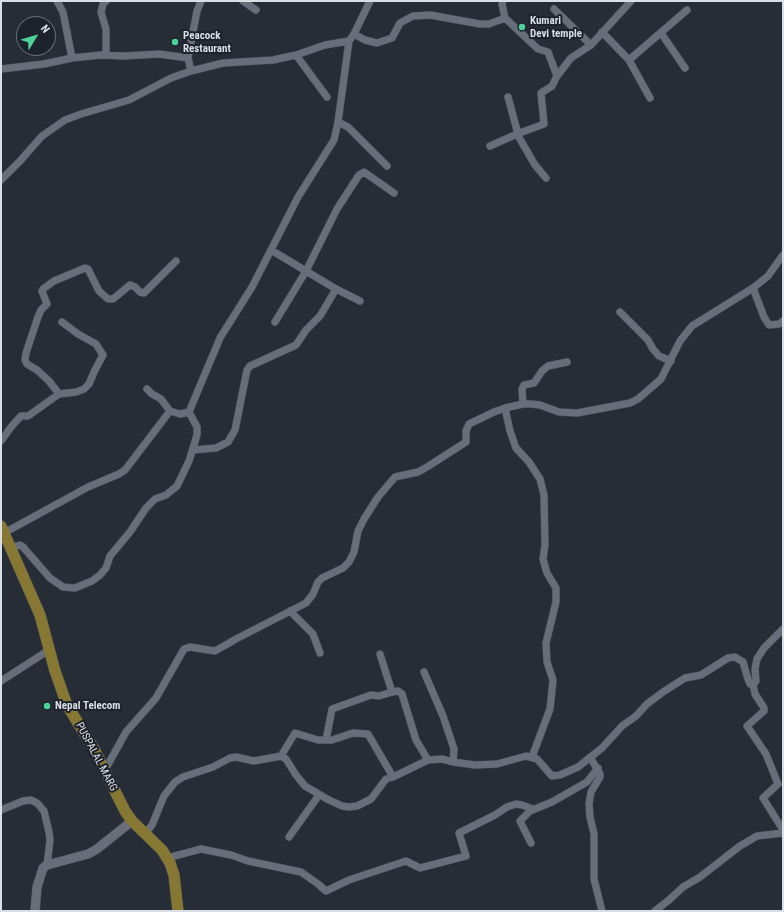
<!DOCTYPE html>
<html>
<head>
<meta charset="utf-8">
<style>
	body { margin:0 }
	#map { position:relative; width:784px; height:912px; overflow:hidden; background:#272d37; font-family:"Roboto Condensed",sans-serif }
	canvas { display:block }
	.frame { position:absolute; inset:0; border:2px solid #dadee5; pointer-events:none }
	.north { position:absolute; left:16px; top:16px; width:40px; height:40px; box-sizing:border-box; background:#1d232d; border:1px solid #696e77; border-radius:50%; rotate:52deg; font-size:11px; font-weight:700; line-height:16px; text-align:center; color:#dadee5 }
	.north::after { content:''; display:block; margin:auto; width:14px; height:18px; background:#4dd39a; clip-path:polygon(50% 0,100% 100%,50% 72%,0 100%) }
</style>
</head>
<body>
<div id="map">
<canvas width="784" height="912"></canvas>
<div class="frame"></div>
<div class="north">N</div>
</div>
<script>
const g = document.querySelector('canvas').getContext('2d');
g.lineJoin = 'round';
function shape(rows) {
  const path = new Path2D();
  for (const r of rows) {
    path.moveTo(r[0], r[1]);
    for (let i = 2; i < r.length; i += 2) path.lineTo(r[i], r[i + 1]);
  }
  return path;
}
function strokePath(path, color, width, dash) {
  g.strokeStyle = color;
  g.lineWidth = width;
  g.lineCap = dash ? 'butt' : 'round';
  g.setLineDash(dash || []);
  g.stroke(path);
}
function write(font, color, halo, rows, align = 'center') {
  g.font = font + ' "Roboto Condensed",sans-serif';
  g.lineWidth = 4;
  g.setLineDash([]);
  g.textBaseline = 'middle';
  g.strokeStyle = halo;
  g.fillStyle = color;
  for (const [text, x, y, turn = 0] of rows) {
    g.save();
    g.translate(x, y);
    g.rotate((+turn || 0) * Math.PI / 180);
    g.textAlign = isNaN(turn) ? turn : align;
    if (halo) g.strokeText(text, 0, 0);
    g.fillText(text, 0, 0);
    g.restore();
  }
}
const minor = shape([
	[57,1,63,12,72,58],
	[106,1,103,4,101,12,106,29,106,55],
	[243,1,256,10],
	[503,1,502,4,505,18,538,49,548,52,557,76],
	[554,9,591,45],
	[602,32,629,60,650,98],
	[661,33,685,68],
	[354,34,365,40,377,43,392,38,400,23,413,16,430,15,480,24,489,24,505,18],
	[296,55,327,97],
	[629,60,687,10],
	[1,69,44,64,72,58,101,55,124,56,159,54,188,58],
	[191,71,188,58,197,11,201,1],
	[508,97,518,134],
	[338,122,348,127,387,166],
	[490,146,517,134],
	[546,178,535,165,517,134,544,124,541,93,552,86,557,76,571,58,591,45,631,1],
	[1,180,20,161,42,136,65,120,81,114,129,100,171,78,191,71,223,63,273,60,296,55,325,45,349,41,354,34,370,1],
	[753,288,764,317,769,325,779,324,783,321],
	[336,289,360,301],
	[620,312,648,340,653,349,659,356,671,361],
	[275,322,306,271,337,209,359,175,364,172,394,193],
	[147,389,152,394,161,399,170,411],
	[59,394,49,381,37,370,27,364,25,360,26,353,38,317,41,310,47,304,42,291,43,289,54,281,85,268,88,269,99,291,108,299,113,299,130,285,135,287,140,292,144,293,176,261],
	[523,404,522,389,524,385,534,383,542,371,548,366,567,362],
	[1,441,11,427,21,416,28,416,59,394,76,392,84,389,89,384,95,370,103,355,96,344,78,334,62,322],
	[193,450,216,448,228,442,235,430,247,370,250,366,296,345,306,330,320,316,336,289,271,250],
	[4,533,88,487,119,474,125,470,170,411,180,414,189,412,220,338,252,287,298,197,334,140,338,122,349,41],
	[10,549,17,546,20,545,23,547,50,578,63,587,75,588,92,581,100,575,106,568,110,556,130,532,146,508,155,499,166,495,177,486,189,461,197,435,197,427,189,412],
	[290,611,313,634,320,653],
	[380,654,392,692,398,691,402,694,416,740,428,760],
	[424,672,443,716,454,749,453,762],
	[1,681,49,650],
	[753,685,755,694,764,708,764,711,747,726,766,754,778,784,763,798,783,830],
	[326,740,332,709,371,695,379,696,392,692],
	[281,756,295,733,318,740,332,740,353,733,368,734,393,777],
	[532,757,550,709,553,680,547,662,546,643,556,602,556,588,547,573,543,559,545,545,544,495,540,479,529,462,516,448,510,431,505,408,523,404,531,404,540,405,559,412,577,413,630,403,638,399,661,379,680,341,692,326,753,288,768,276,783,255],
	[590,757,600,774,600,777,591,792,589,804,590,817,594,834,594,879,602,911],
	[105,770,126,732,156,698,184,649,190,647,215,651,236,639,306,603,313,594,318,582,322,578,343,568,349,562,354,552,358,531,364,519,378,497,395,477,418,472,427,467,466,442,466,431,469,424,494,412,505,408],
	[1,810,23,801,31,800,37,803,44,811,49,832,50,840,47,865],
	[145,834,152,825,164,796,175,782,183,777,213,767,230,758,236,757,254,761,281,756,286,759,296,775,305,786,327,799,342,806,349,807,357,806,371,799,386,779,393,777,428,760,442,759,453,762,475,765,497,764,526,756,537,759,552,776,560,775,578,767,602,748,622,726,636,716,647,704,663,692,685,678,701,675,720,663,728,658,735,657,743,662,748,679,750,684,753,685,756,681,755,669,757,659,764,648,783,629],
	[289,837,319,795],
	[531,843,520,821,530,811,552,802,587,782,598,768],
	[167,858,201,849,231,855,248,861,301,872,318,884,326,891,349,880,406,861,420,868,466,856,459,833,495,815,507,807,516,804,522,805,533,809],
	[655,911,669,900,683,887,700,877,740,846,757,836,783,833]
]);
const tertiary = shape([
	[35,911,37,887,43,868,47,865,88,854,97,849,132,821]
]);
const primary = shape([
	[1,526,40,615,55,671,67,705,94,749,125,811,132,821,162,850,170,863,174,875,178,911]
]);
strokePath(minor, '#454952', 8);
strokePath(tertiary, '#454952', 10);
strokePath(primary, '#454952', 12);
strokePath(minor, '#676e7a', 7);
strokePath(tertiary, '#676e7a', 9);
strokePath(primary, '#867732', 11);
for (const [x, y, r, color] of [
	[522,27,4,"#4dd39a"],
	[175,42,4,"#4dd39a"],
	[47,706,4,"#4dd39a"]
]) {
  const dot = new Path2D();
  dot.arc(x, y, r, 0, 2 * Math.PI);
  g.fillStyle = color;
  g.fill(dot);
  strokePath(dot, '#1d232d', 1.5);
}
write('bold 11px', '#dadee5', '#1d232d', [
	["Kumari",530,21],
	["Devi temple",530,34],
	["Peacock",183,36],
	["Restaurant",183,49],
	["Nepal Telecom",55,706]
], 'left');
write('11px', '#dadee5', '#1d232d', [
	["PUSPALAL MARG",96,757,62]
]);
</script>
</body>
</html>
